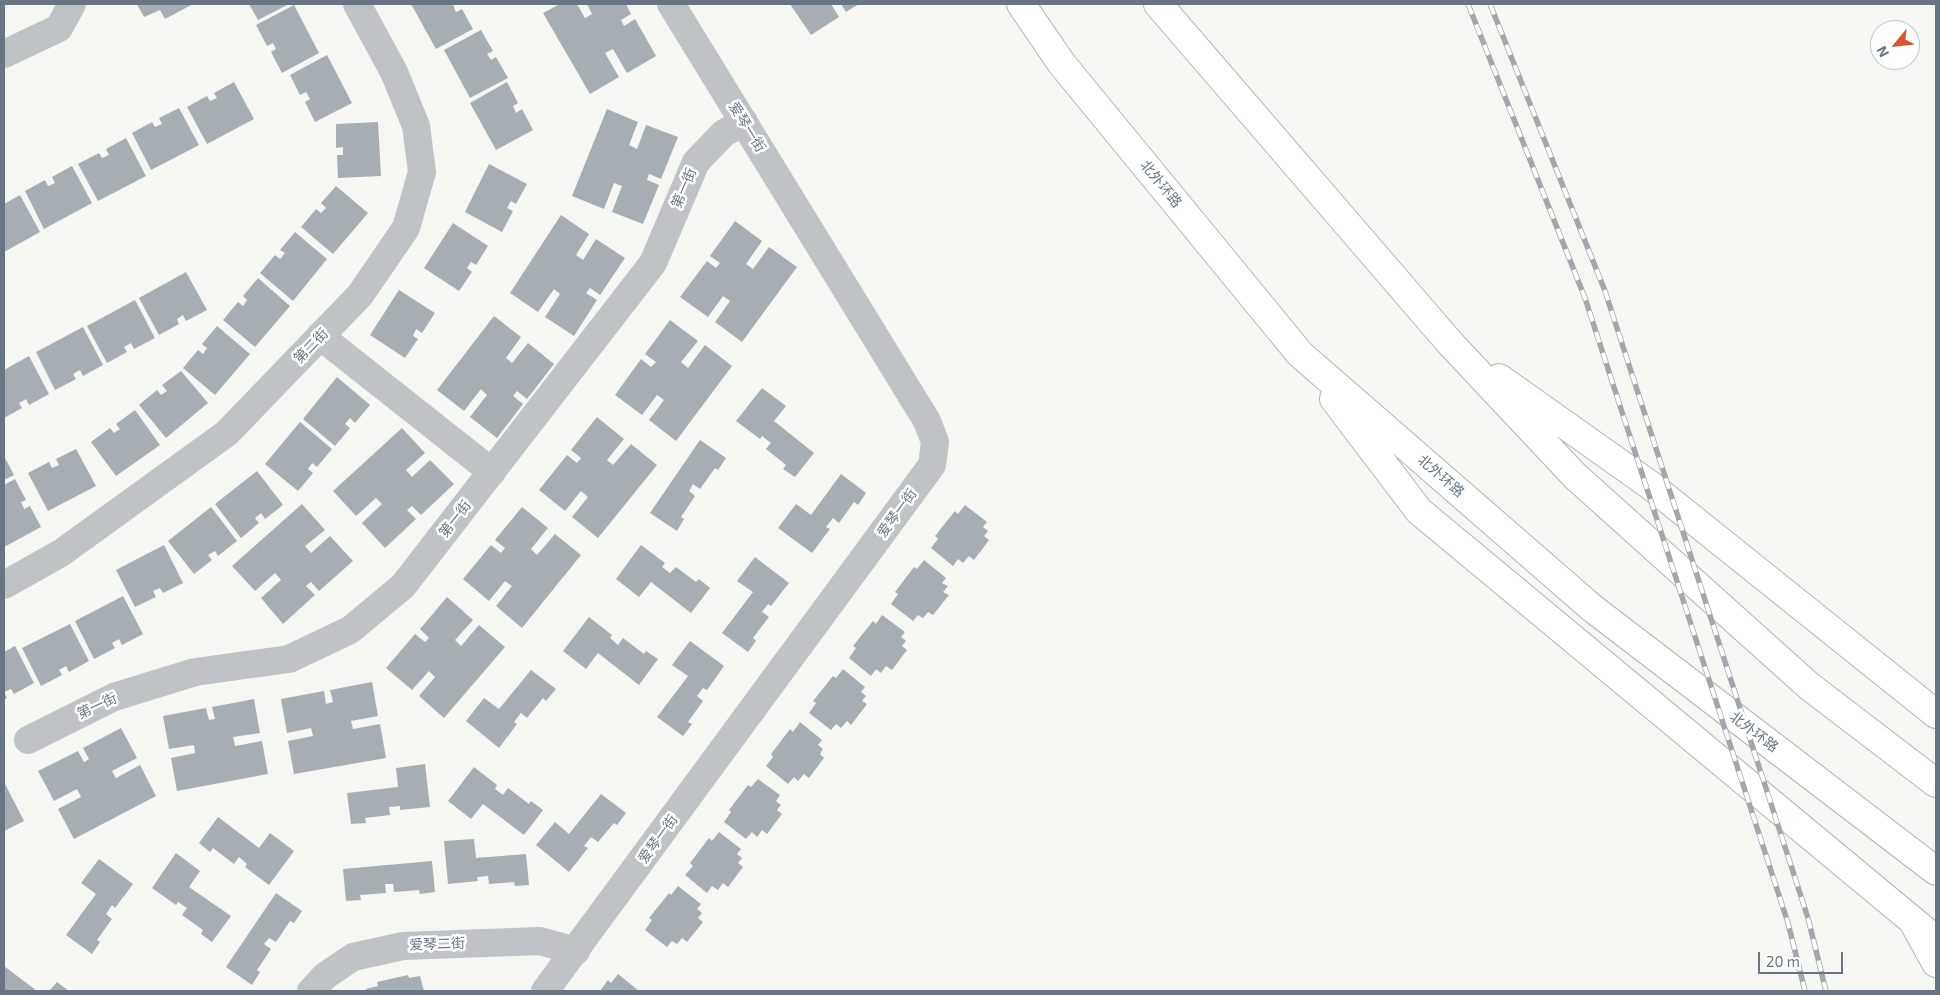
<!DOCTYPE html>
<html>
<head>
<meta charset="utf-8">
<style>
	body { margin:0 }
	#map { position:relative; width:1940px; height:995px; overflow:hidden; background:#f6f6f3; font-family:"Exo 2",sans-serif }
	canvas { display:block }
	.frame { position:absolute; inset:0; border:5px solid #677682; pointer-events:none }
	.north { position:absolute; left:1870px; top:20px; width:50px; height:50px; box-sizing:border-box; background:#fff; border:1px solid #c2c8cd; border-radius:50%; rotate:242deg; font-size:14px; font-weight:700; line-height:20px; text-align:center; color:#677682 }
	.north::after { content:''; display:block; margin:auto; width:18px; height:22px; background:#d65532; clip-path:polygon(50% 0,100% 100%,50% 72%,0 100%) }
	.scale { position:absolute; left:1758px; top:952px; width:85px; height:22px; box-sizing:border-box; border:2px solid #677682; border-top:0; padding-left:6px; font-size:15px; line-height:18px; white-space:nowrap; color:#677682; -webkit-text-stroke:4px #fff; paint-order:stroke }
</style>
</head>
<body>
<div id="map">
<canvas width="1940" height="995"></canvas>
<div class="frame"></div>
<div class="north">N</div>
<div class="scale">20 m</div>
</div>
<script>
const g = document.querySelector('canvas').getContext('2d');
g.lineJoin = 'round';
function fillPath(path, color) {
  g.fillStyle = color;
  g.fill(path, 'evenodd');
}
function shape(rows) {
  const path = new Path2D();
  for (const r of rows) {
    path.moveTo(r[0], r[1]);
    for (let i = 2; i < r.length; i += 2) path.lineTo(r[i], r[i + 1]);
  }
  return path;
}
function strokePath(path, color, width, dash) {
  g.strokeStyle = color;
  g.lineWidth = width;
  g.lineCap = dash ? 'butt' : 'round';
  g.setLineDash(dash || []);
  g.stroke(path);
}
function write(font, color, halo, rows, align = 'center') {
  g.font = font + ' "Exo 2","Noto Sans SC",sans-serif';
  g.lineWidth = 5;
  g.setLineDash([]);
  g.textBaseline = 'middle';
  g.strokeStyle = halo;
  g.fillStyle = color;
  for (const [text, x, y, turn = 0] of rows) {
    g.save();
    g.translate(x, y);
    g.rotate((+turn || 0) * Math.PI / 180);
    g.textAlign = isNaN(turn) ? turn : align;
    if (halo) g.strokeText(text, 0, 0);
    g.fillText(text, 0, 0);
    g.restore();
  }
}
fillPath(shape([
	[137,4,193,4,165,19,160,10,144,17],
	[249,4,289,4,258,20],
	[411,4,455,4,453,5,456,12,462,9,473,29,436,49],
	[560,4,577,4,585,18,592,14,587,4,626,4,631,14,621,20,624,26,635,19,656,56,627,73,613,49,605,53,619,77,590,94,543,13],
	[790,4,831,4,839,17,811,35],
	[841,4,859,4,846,12],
	[294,5,319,53,282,73,271,52,276,49,273,43,267,46,256,25],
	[481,30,493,51,487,54,491,60,496,57,508,78,470,98,444,50],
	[327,55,352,103,315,122,305,102,310,99,306,92,300,95,290,75],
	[234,82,254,119,207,144,187,107,207,96,210,101,217,98,214,93],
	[507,82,518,103,513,106,516,113,522,109,533,130,496,150,470,103],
	[179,108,199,145,151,170,132,133,152,122,155,127,162,124,159,118],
	[607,109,638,122,629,145,637,149,646,125,678,137,661,179,649,174,647,180,659,185,643,224,612,212,622,186,614,183,604,209,572,196],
	[378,122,381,176,338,178,337,155,343,155,343,147,336,148,336,124],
	[126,138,146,176,98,201,78,164,99,153,102,158,109,155,106,149],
	[489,164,527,184,516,204,511,201,507,208,513,211,502,232,465,212],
	[72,166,92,203,44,229,25,191,45,180,48,186,55,183,52,177],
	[336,186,368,213,333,254,301,227,316,209,321,213,326,208,321,203],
	[20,195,40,232,4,252,4,204],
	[561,215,589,234,576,255,583,260,596,239,625,258,600,295,590,288,586,293,597,300,574,336,545,317,560,294,554,289,538,312,510,293],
	[735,221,762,241,746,264,753,269,769,247,797,267,742,342,715,322,730,301,723,296,708,317,680,297,707,261,716,268,720,263,710,256],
	[453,223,488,246,476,265,471,262,467,268,472,272,459,291,424,268],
	[295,232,327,259,293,301,260,273,275,255,280,259,285,253,280,250],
	[186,272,207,310,186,321,183,315,177,319,179,324,159,335,139,298],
	[258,278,290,306,255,347,223,320,238,302,243,306,247,300,243,296],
	[399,290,435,313,422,333,416,329,413,336,418,339,405,358,370,335],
	[135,300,155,338,134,349,131,343,124,347,127,352,107,363,87,326],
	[494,316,521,337,506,358,512,363,528,343,554,364,527,399,517,391,513,396,523,404,497,438,470,417,487,395,481,389,464,411,437,390],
	[670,320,698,341,681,362,688,368,705,345,732,366,676,441,649,420,664,400,657,395,642,415,615,395,641,359,651,367,656,362,645,354],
	[217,326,250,354,215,395,183,368,198,350,203,354,207,348,202,344],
	[83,327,103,365,83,376,80,370,73,374,76,379,55,390,36,352],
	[29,356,49,394,29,405,26,399,19,403,22,408,4,418,4,370],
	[181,371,208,403,166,438,139,405,157,390,161,395,167,391,162,385],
	[337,377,370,405,355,423,350,418,345,424,350,428,335,446,303,419],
	[762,388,786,406,774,421,814,453,795,477,783,469,786,465,766,449,771,443,762,436,760,439,736,421],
	[135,410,160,445,116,476,91,442,110,428,114,433,120,429,116,424],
	[597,417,624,439,607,460,613,465,631,444,657,465,598,538,572,517,588,497,581,491,565,511,539,490,567,455,577,463,581,458,571,450],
	[300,422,332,449,317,467,312,463,308,469,313,473,298,491,265,464],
	[402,428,425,453,406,470,412,477,430,460,454,484,421,515,412,506,407,510,416,519,385,548,362,523,382,504,376,498,356,516,333,491],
	[700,440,726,458,718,470,715,468,700,489,693,484,689,491,695,496,681,517,684,519,677,531,650,513],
	[76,449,96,486,48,511,28,473,49,462,52,468,59,465,56,459],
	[4,456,14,475,4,480],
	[257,471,283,505,265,519,261,513,255,518,259,523,241,538,215,504],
	[841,474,866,493,858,505,854,502,839,523,833,518,826,527,830,529,812,553,778,528,796,504,811,515],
	[15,479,26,500,21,502,24,509,30,506,41,527,4,547,4,485],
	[302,504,325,530,305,546,311,553,330,536,353,561,319,591,311,582,306,586,315,595,283,624,261,598,281,580,275,573,255,591,232,566],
	[965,505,987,522,983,527,988,531,984,536,989,540,974,560,969,556,963,563,958,559,953,566,931,548,938,539,935,536,955,511,958,514],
	[211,507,237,541,218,556,215,551,208,555,212,560,194,574,168,541],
	[522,507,548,528,531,549,537,555,555,534,581,555,522,628,496,606,512,586,505,581,489,601,463,579,491,545,501,553,505,548,495,540],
	[164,545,183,583,163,593,160,588,153,591,156,597,135,607,116,570],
	[641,545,665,563,662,567,670,573,676,567,696,582,699,579,710,588,691,613,651,582,639,597,616,579],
	[755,557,789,583,771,606,768,604,762,612,769,617,753,638,756,641,748,652,722,633,753,592,737,581],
	[924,560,946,578,942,583,948,586,943,592,949,595,933,615,928,612,923,618,918,615,913,621,891,604,898,594,895,592,914,567,917,569],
	[123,596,143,634,122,645,119,639,112,643,115,648,94,659,75,621],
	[447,597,473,620,455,640,461,646,479,625,505,647,444,718,419,696,435,677,429,671,412,690,386,668,415,634,425,642,429,638,420,629],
	[882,615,905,632,901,637,906,641,902,646,907,650,892,670,886,666,881,673,876,669,871,676,849,658,856,648,853,646,873,621,876,624],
	[589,617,612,635,610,638,618,645,623,638,644,654,646,651,658,659,639,685,598,653,586,669,563,651],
	[70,624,89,661,69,672,66,666,59,670,62,675,41,686,22,648],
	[690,641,724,666,707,690,703,688,697,696,703,701,688,722,692,724,683,736,657,717,688,676,672,665],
	[15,646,34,683,14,694,11,689,4,692,7,698,4,700,4,652],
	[843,669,865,687,861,692,866,696,862,701,867,704,851,725,847,721,841,728,836,724,831,730,809,713,816,703,813,701,833,676,836,678],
	[531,670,556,689,546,701,543,698,527,718,521,713,514,722,517,724,499,748,466,721,484,698,499,709],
	[372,682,378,716,351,721,353,729,380,724,386,758,294,774,288,741,313,736,311,728,287,733,281,699,324,691,326,704,333,702,330,690],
	[254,699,260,733,233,737,235,746,262,741,268,774,177,791,171,758,195,753,194,745,169,749,163,716,206,708,209,720,215,719,212,707],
	[800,722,822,740,818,745,823,749,820,754,824,758,809,778,804,774,798,781,794,777,788,784,766,766,773,757,771,754,790,729,793,732],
	[121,728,137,758,112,771,116,778,140,765,156,796,74,839,58,809,81,797,77,789,54,801,38,771,78,751,84,762,89,759,83,748],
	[425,764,430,807,400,810,400,806,389,807,390,815,365,818,366,823,351,824,347,793,398,787,396,768],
	[474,767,497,785,495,789,503,795,508,788,529,804,531,801,543,810,524,835,483,804,471,819,448,801],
	[758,779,780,795,776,801,781,805,777,810,782,814,767,834,762,830,757,837,752,832,746,839,724,822,731,812,729,810,748,785,751,787],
	[4,782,24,821,4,831],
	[601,794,626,813,617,825,614,823,598,842,591,837,584,846,588,848,569,872,536,845,555,822,569,834],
	[218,817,259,848,270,833,294,851,269,885,245,867,247,864,239,857,234,864,213,848,210,852,199,843],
	[719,832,741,849,737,854,742,858,738,863,743,867,728,887,723,883,718,890,712,886,707,893,685,875,693,866,690,863,709,838,712,841],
	[474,839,476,858,526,854,529,885,515,886,514,882,489,884,488,876,477,877,478,881,448,884,444,841],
	[176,853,200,871,189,887,231,916,212,942,201,934,203,930,182,915,187,908,178,902,176,905,152,888],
	[99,859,133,884,115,908,112,905,106,914,112,919,97,940,100,942,92,954,66,935,96,894,81,883],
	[432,861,435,892,420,894,419,890,394,892,393,884,385,884,386,893,360,895,361,900,346,901,343,869],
	[678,886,701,904,697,909,702,913,698,918,703,922,687,942,682,938,677,944,672,941,667,947,645,930,652,920,649,918,669,893,671,895],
	[276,893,302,911,294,923,290,921,276,942,269,938,264,944,271,949,257,970,260,972,252,985,226,967],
	[4,966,37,991,4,991],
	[618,974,639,991,600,991,608,980,611,983],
	[408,975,409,978,420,976,424,991,367,991,366,989,378,986,377,982],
	[57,982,69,991,49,991]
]), '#a7aeb3');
const trunk = shape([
	[1021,4,1062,64,1300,354,1592,608,1936,871],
	[1158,4,1450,343,1575,476,1809,686,1936,783],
	[1499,378,1650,485,1936,714],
	[1334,399,1419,511,1936,940],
	[1915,925,1936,963]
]);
strokePath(trunk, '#b2b6b9', 30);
strokePath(shape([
	[4,54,59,28,72,4],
	[320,336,492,472],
	[4,585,61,553,227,433,360,295,406,228,422,172,416,126,394,72,357,4],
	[28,740,114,697,195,672,289,659,350,630,403,586,653,263,696,162,724,133,744,122],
	[311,991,325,976,353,957,403,946,540,941,576,951],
	[545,991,932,465,935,442,927,421,671,4]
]), '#bfc3c6', 28);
strokePath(trunk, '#fff', 28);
const rail = shape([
	[1468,4,1585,298,1788,923,1805,991],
	[1490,4,1605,291,1808,918,1826,991]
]);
strokePath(rail, '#a1a7ab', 5.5);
strokePath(rail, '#fff', 4, [11]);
write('14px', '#677682', '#fff', [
	["爱琴一街",747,127,58],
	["北外环路",1161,184,51],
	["第一街",684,188,-67],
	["第二街",311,346,-46],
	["北外环路",1441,476,41],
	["爱琴一街",897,513,-54],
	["第一街",455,519,-52],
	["第一街",97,706,-25],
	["北外环路",1754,732,37],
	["爱琴一街",658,839,-54],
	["爱琴二街",437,944,-2]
]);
</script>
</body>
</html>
